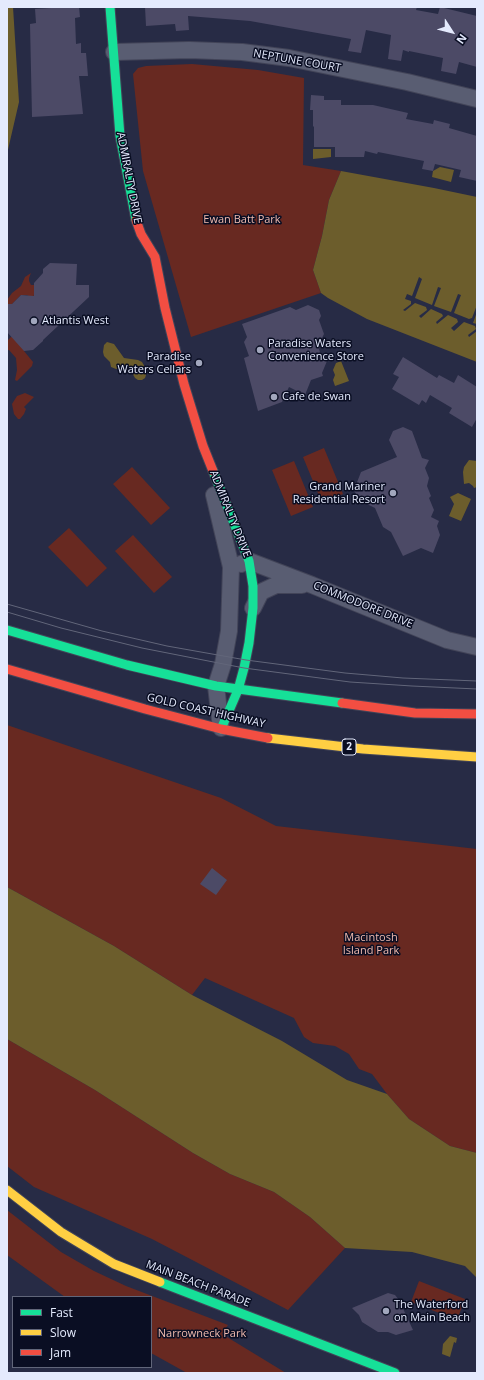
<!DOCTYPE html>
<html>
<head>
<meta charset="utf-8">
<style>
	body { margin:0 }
	#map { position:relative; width:484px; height:1380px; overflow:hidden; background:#272b45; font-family:"Open Sans",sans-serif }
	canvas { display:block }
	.frame { position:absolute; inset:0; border:8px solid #e4eafd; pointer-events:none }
	.legend { position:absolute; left:12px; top:1296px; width:140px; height:72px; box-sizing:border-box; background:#0a0e23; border:1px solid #61667a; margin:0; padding:5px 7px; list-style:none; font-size:12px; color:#e4eafd }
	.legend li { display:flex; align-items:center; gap:8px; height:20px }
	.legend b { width:20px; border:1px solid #61667a }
	.north { position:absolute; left:432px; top:12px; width:40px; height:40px; -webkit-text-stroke:3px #0a0e23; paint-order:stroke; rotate:126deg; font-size:11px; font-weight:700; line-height:16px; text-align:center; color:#e4eafd }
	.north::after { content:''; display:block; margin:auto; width:14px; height:18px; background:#e4eafd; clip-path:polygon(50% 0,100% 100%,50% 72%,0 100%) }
</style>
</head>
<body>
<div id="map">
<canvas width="484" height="1380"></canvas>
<div class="frame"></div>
<ul class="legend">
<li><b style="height:5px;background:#16e098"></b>Fast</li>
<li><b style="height:5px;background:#ffcf43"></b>Slow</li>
<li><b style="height:5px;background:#f24e42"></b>Jam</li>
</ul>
<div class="north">N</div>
</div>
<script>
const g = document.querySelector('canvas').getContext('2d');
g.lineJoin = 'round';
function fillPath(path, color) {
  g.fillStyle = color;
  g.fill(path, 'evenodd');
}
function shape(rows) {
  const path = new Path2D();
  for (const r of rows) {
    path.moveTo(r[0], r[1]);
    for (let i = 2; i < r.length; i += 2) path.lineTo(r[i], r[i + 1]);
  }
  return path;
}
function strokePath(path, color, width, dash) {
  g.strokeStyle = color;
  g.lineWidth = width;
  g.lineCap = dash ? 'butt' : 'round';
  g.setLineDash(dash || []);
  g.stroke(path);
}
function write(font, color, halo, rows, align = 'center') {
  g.font = font + ' "Open Sans",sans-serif';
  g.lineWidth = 3;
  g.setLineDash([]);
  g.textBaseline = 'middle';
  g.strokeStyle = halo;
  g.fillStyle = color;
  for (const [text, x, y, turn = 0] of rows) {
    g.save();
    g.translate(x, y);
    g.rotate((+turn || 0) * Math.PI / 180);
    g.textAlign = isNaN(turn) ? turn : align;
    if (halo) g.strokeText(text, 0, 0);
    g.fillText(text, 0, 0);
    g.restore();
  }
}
fillPath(shape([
	[192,64,258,70,304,78,303,165,341,171,329,200,322,236,313,270,321,293,191,337,143,171,133,74,138,68,146,66],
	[31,273,29,278,29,281,31,285,34,285,35,290,33,299,27,295,21,295,12,304,7,304,7,300,12,293,21,286,25,277],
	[11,337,21,337,24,351,33,362,32,366,17,381,15,380,17,370,16,358,9,350,7,350,7,341],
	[25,393,34,397,24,407,26,409,24,414,20,419,18,419,14,414,12,404,17,396],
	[324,448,343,494,322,503,303,457],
	[294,461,313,507,291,516,272,470],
	[132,467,170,508,151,525,113,484],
	[69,528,107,568,87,587,48,547],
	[133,535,172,577,154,593,115,551],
	[7,725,221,798,276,826,477,849,477,1153,450,1146,409,1119,387,1094,372,1074,359,1069,349,1054,335,1046,313,1043,304,1037,294,1018,205,978,192,995,114,946,7,887],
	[7,1039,95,1090,193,1153,230,1174,274,1192,310,1217,345,1248,288,1310,152,1239,34,1187,7,1166],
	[7,1210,61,1252,94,1271,126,1286,228,1325,222,1334,286,1373,187,1373,151,1353,151,1297,65,1297,7,1255],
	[419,1281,465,1299,457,1320,411,1302]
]), '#682921');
fillPath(shape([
	[7,7,13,7,19,102,7,154],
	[313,149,331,149,331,157,313,159],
	[440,167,454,170,451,182,432,177,433,171],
	[341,171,434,188,477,197,477,362,367,319,328,298,321,293,313,270,322,236,329,200],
	[107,342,114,344,124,358,138,360,142,362,146,369,146,375,145,378,142,380,138,380,135,378,129,367,116,369,111,367,110,362,104,356,103,352,104,345],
	[341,361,349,381,335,386,333,380,335,375,333,370,336,363],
	[469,460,477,461,477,487,474,488,473,486,469,483,464,484,463,472,464,467],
	[458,493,471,499,461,521,449,516,454,504,450,497],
	[7,887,114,946,192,995,282,1041,347,1080,387,1094,409,1119,450,1146,477,1153,477,1278,465,1266,412,1252,345,1248,310,1217,274,1192,230,1174,193,1153,95,1090,7,1039],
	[450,1336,457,1338,456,1343,454,1342,450,1357,442,1354,443,1344]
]), '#6c5d2c');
fillPath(shape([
	[419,277,422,279,415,298,432,305,438,287,441,288,434,306,451,312,458,294,461,295,454,313,469,319,472,318,477,305,477,312,473,323,477,324,477,331,469,337,468,335,476,329,475,326,464,322,454,331,451,328,458,322,457,319,448,315,437,324,436,322,443,316,442,314,431,309,421,318,419,316,427,310,426,307,415,303,405,311,403,310,411,304,411,301,405,299,407,294,412,296]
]), '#272b45');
fillPath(shape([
	[67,7,79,7,80,17,75,18,76,44,81,43,81,53,86,53,88,76,79,76,83,114,32,117,30,24,36,23,35,9],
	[145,7,417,7,416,10,438,14,440,7,477,16,477,67,459,62,456,74,441,71,443,58,409,51,409,52,403,50,401,61,388,59,391,35,366,30,361,53,348,51,351,39,250,21,188,16,189,30,176,31,175,24,146,26],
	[311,95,324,96,324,100,341,100,341,105,373,105,408,113,406,119,433,124,434,120,450,124,449,128,477,136,477,181,459,177,461,170,435,164,433,171,422,169,424,161,378,152,377,154,365,151,364,157,335,157,335,147,314,147,314,126,313,127,313,110,310,110],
	[50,263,77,264,76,285,89,285,89,297,43,340,43,341,33,350,24,351,7,332,7,304,12,304,21,295,34,296,34,283,43,273,43,269],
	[308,305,319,310,321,316,319,320,324,334,321,340,322,343,319,349,322,359,327,361,322,373,323,376,311,380,305,395,289,387,282,402,258,411,244,358,249,356,244,342,247,337,242,324,290,307,296,310],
	[403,357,437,378,439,375,454,383,458,375,477,387,477,418,472,427,449,413,452,408,430,395,426,403,422,400,419,405,392,389,399,377,393,374],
	[403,427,412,431,422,458,429,460,425,468,429,478,427,486,431,496,429,498,434,510,431,517,439,521,437,526,440,535,433,553,421,548,403,556,391,532,383,527,375,508,359,500,354,490,361,472,397,457,389,440,393,431],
	[212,868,227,880,216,895,200,884],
	[388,1293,395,1295,399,1300,413,1330,396,1335,388,1332,378,1332,362,1322,359,1315,352,1308]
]), '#4c4a66');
const street = shape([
	[114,52,189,50,242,52,289,58,407,82,477,99],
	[214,495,231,567,229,631,223,664,216,686,221,728],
	[241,564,249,561,312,585,447,640,477,647],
	[253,608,261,592,276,585,302,585]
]);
const fast = shape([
	[110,7,120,136,136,220],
	[213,471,249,561,253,586,253,608,249,643,244,668,238,690,221,729],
	[7,630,127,665,216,686,342,703],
	[160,1282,395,1373]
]);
const slow = shape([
	[268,738,363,749,477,757],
	[7,1190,61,1232,114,1264,160,1282]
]);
const jam = shape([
	[136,220,141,234,155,257,165,308,184,384,203,446,213,471],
	[7,669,145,709,221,729,268,738],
	[342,703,415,713,477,714]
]);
strokePath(street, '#424458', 18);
strokePath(fast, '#424458', 11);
strokePath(slow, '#424458', 11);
strokePath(jam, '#424458', 11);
strokePath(street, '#595d72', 16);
strokePath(fast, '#16e098', 9);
strokePath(slow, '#ffcf43', 9);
strokePath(jam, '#f24e42', 9);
strokePath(shape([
	[7,604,102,631,167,646,246,660,345,673,403,678,477,681],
	[7,612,61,628,142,648,244,668,350,682,412,686,477,689]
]), '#62667a', 1);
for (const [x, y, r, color] of [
	[34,321,4,"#a2a7bd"],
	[260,350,4,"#a2a7bd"],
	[199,363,4,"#a2a7bd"],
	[274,397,4,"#a2a7bd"],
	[393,493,4,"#a2a7bd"],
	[386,1311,4,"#a2a7bd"]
]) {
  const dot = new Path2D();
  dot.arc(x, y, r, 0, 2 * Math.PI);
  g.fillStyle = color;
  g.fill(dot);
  strokePath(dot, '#0a0e23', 1.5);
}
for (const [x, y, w] of [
	[349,747,14]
]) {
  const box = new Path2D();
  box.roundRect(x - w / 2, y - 8, w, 16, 3);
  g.fillStyle = '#0a0e23';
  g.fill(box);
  strokePath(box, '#e4eafd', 1);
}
write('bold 10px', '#e4eafd', null, [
	["2",349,747]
]);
write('11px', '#e4eafd', '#0a0e23', [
	["NEPTUNE COURT",297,61,10],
	["ADMIRALTY DRIVE",129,178,79],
	["ADMIRALTY DRIVE",230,514,68],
	["COMMODORE DRIVE",363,605,22],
	["GOLD COAST HIGHWAY",206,711,13],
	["MAIN BEACH PARADE",198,1284,21]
]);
write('11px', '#f0baae', '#0a0e23', [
	["Ewan Batt Park",242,220],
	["Macintosh",371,938],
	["Island Park",371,951],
	["Narrowneck Park",202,1334]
]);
write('11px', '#e4eafd', '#0a0e23', [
	["Atlantis West",42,321],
	["Paradise Waters",268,344],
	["Convenience Store",268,357],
	["Paradise",191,357,"right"],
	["Waters Cellars",191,370,"right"],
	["Cafe de Swan",282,397],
	["Grand Mariner",385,487,"right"],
	["Residential Resort",385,500,"right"],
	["The Waterford",394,1305],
	["on Main Beach",394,1318]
], 'left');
</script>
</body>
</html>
